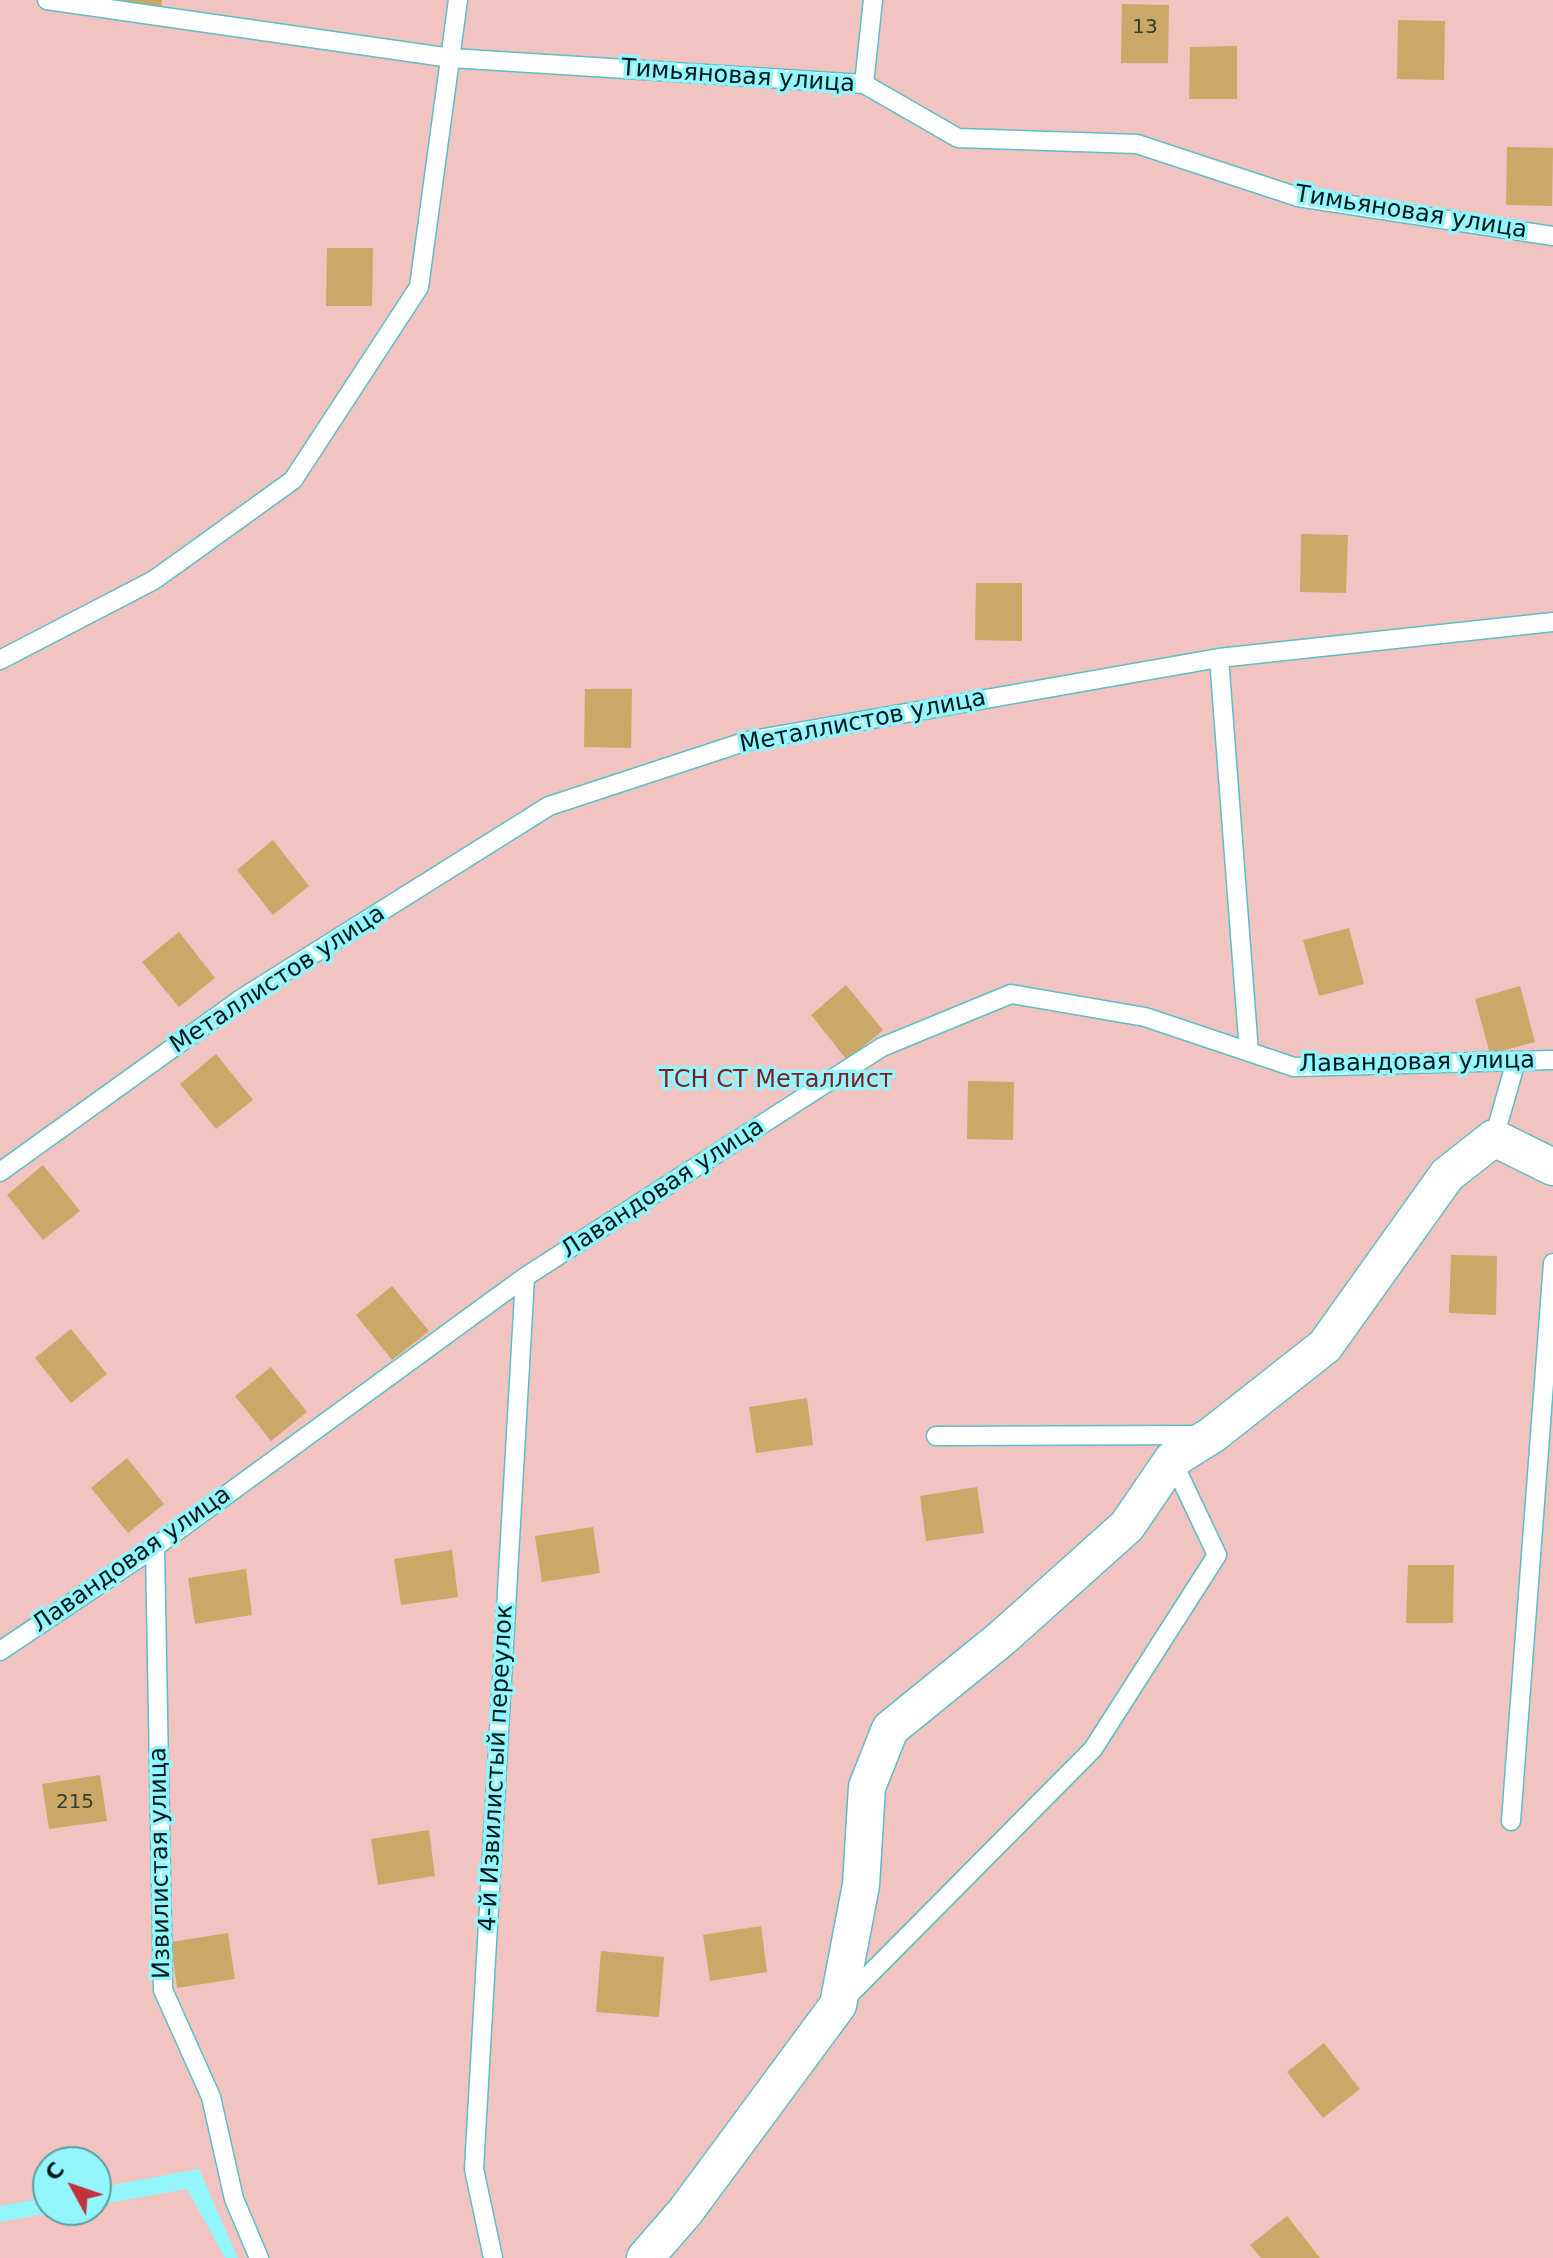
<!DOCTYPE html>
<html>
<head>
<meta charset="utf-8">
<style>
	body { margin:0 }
	#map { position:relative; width:1553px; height:2258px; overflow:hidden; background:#94f6fd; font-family:"DejaVu Sans",sans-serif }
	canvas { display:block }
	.north { position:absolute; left:32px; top:2146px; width:80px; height:80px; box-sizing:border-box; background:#94f6fd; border:2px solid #599ea3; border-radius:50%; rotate:310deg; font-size:22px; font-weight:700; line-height:32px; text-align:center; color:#001a1c }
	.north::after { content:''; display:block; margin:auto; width:28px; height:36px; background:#c2323f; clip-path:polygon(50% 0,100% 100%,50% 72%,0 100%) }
</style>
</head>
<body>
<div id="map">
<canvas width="1553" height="2258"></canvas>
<div class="north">С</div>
</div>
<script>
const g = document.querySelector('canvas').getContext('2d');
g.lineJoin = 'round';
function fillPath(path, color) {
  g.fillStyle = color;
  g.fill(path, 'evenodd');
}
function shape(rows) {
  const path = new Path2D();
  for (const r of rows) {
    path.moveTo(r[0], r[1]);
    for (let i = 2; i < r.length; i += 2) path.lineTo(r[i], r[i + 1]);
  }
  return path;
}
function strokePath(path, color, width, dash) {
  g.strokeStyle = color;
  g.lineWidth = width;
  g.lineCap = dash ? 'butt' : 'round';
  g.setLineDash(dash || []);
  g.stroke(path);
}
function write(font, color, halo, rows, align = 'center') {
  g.font = font + ' "DejaVu Sans",sans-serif';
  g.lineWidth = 7;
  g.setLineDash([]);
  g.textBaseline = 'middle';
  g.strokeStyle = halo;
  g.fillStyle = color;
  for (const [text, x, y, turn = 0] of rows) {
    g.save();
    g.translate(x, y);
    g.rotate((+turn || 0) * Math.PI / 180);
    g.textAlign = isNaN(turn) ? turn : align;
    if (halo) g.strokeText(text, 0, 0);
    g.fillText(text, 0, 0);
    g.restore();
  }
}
fillPath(shape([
	[0,0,1553,0,1553,2258,238,2258,199,2169,96,2188,96,2162,48,2162,48,2197,0,2206],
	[187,2189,225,2258,0,2258,0,2222,66,2210,96,2210,96,2205]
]), '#f1c3c1');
fillPath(shape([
	[115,0,162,0,161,22,115,21],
	[1122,4,1169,5,1168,63,1121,63],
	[1398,20,1445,21,1444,80,1397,79],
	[1237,46,1237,99,1189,99,1190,47],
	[1507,147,1553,148,1552,206,1506,205],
	[327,248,373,248,372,306,326,306],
	[1301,534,1348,535,1346,593,1300,592],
	[976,583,1022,583,1022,641,975,640],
	[585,689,632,689,631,748,584,747],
	[273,840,309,886,273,915,237,870],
	[1349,928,1364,984,1319,996,1303,940],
	[179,932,215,978,179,1007,142,962],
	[846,985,883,1030,847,1060,811,1015],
	[1520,986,1535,1042,1490,1054,1475,999],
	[216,1054,253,1100,216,1129,180,1084],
	[968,1081,1014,1082,1013,1140,967,1139],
	[43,1165,80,1211,43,1240,7,1195],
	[1451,1255,1497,1256,1496,1315,1449,1313],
	[392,1286,429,1331,392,1360,356,1315],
	[71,1329,107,1374,71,1403,35,1358],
	[271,1367,307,1412,271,1441,235,1396],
	[807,1398,813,1445,756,1453,749,1407],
	[127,1458,164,1504,128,1533,91,1488],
	[977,1487,984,1533,926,1541,920,1496],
	[593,1527,600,1573,542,1582,535,1536],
	[452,1550,458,1597,401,1605,394,1559],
	[1408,1565,1454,1565,1453,1623,1406,1623],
	[246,1569,252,1615,195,1624,188,1578],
	[100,1775,107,1821,49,1829,42,1784],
	[429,1830,435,1876,378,1885,371,1839],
	[761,1926,767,1972,710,1981,703,1935],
	[228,1933,235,1979,177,1988,171,1942],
	[601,1951,664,1957,659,2017,596,2012],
	[1324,2043,1360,2089,1323,2118,1287,2072],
	[1287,2216,1295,2226,1320,2258,1261,2258,1250,2245]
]), '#cca868');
const lane = shape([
	[47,0,451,58,864,84,958,138,1137,144,1298,197,1553,236],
	[864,84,873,0],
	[1219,658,1249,1052],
	[0,660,154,580,293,480,419,287,458,0],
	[1494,1138,1516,1061],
	[0,1172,241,999,549,806,747,741,1219,658,1553,622],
	[936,1436,1201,1435],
	[155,1547,163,1990,211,2097,234,2199,259,2258],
	[0,1651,155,1547,525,1277,882,1047,1011,994,1145,1017,1294,1067,1553,1060],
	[1511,1821,1553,1263],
	[844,2000,1093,1749,1217,1555,1172,1460],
	[493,2258,474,2169,525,1277]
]);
const street = shape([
	[645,2258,685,2212,838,2005,861,1885,867,1787,890,1729,1002,1638,1127,1526,1172,1460,1212,1435,1325,1346,1447,1175,1494,1138,1553,1167]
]);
strokePath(lane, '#5bbfc5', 21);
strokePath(street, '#5bbfc5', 39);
strokePath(lane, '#fff', 18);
strokePath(street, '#fff', 36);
write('20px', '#333e2f', null, [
	["13",1145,28],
	["215",75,1803]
]);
write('24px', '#001a1c', '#94f6fd', [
	["Тимьяновая улица",738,77,4],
	["Тимьяновая улица",1411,213,9],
	["Металлистов улица",863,722,-11],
	["Металлистов улица",278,980,-33],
	["Лавандовая улица",1417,1063,-1],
	["Лавандовая улица",663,1189,-33],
	["Лавандовая улица",132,1560,-35],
	["4-й Извилистый переулок",497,1768,-87],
	["Извилистая улица",161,1863,-91]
]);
write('24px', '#811d27', '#94f6fd', [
	["ТСН СТ Металлист",776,1081]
]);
</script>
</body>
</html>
